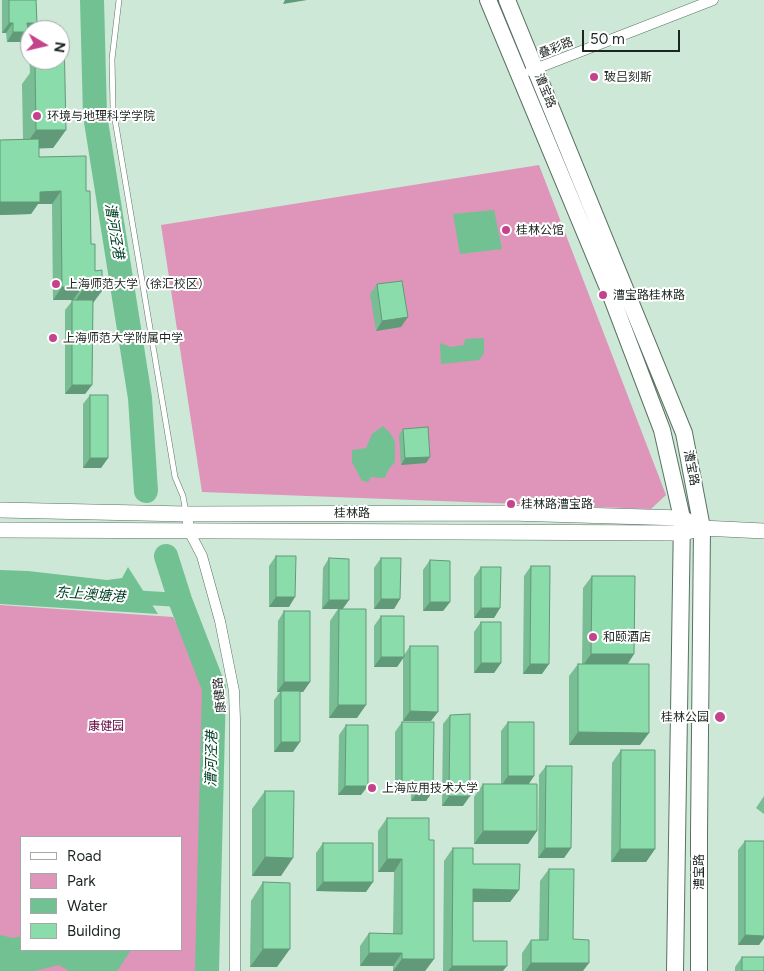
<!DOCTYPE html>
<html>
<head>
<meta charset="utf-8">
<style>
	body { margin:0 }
	#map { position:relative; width:764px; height:971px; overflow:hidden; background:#cde8d7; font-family:Figtree,sans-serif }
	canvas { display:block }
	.legend { position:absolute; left:20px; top:836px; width:162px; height:115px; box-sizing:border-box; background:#fff; border:1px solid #a4a8a6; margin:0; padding:6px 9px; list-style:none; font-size:15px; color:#1c2620 }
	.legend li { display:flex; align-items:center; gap:10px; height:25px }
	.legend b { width:25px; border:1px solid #a4a8a6 }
	.north { position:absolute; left:20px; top:20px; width:50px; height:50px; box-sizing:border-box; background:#fff; border:1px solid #a4a8a6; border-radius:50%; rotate:99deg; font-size:14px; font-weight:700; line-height:20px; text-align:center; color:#1c2620 }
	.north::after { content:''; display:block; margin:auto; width:18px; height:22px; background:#c5438c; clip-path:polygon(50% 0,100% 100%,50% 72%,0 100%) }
	.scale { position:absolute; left:582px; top:30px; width:98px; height:22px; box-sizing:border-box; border:2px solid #1c2620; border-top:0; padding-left:6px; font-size:15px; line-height:18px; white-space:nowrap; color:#1c2620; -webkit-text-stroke:4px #fff; paint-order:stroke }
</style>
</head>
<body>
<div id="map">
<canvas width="764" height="971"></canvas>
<ul class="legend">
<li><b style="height:6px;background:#fff"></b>Road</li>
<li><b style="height:14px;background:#de95b9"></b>Park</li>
<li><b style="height:14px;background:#71c192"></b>Water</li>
<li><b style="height:14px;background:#8bdcab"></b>Building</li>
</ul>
<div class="north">N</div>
<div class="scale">50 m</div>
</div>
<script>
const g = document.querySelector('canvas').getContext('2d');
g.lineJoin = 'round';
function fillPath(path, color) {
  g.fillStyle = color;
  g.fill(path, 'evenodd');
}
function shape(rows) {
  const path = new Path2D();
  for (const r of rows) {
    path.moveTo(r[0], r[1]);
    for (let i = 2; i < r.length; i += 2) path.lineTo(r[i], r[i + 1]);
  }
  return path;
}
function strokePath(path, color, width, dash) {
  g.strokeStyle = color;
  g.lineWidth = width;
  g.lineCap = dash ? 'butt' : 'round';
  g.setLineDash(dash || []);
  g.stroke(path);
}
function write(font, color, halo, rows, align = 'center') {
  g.font = font + ' Figtree,"Noto Sans SC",sans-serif';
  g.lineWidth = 4;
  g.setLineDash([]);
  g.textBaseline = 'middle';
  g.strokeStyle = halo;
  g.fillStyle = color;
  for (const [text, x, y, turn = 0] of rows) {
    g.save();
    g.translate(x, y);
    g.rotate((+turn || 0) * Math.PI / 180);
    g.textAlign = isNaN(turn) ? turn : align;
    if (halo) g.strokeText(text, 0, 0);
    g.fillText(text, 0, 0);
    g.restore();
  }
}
fillPath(shape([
	[539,165,666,495,651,509,202,492,161,225],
	[0,605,173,617,214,688,207,971,0,971],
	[21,837,181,837,181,950,21,950]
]), '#de95b9');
fillPath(shape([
	[494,210,502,249,460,254,453,214],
	[484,338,484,353,479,360,441,364,440,343,451,347,464,345,465,339],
	[383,426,391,434,395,442,395,462,388,470,385,478,371,477,368,482,362,481,352,462,352,450,366,448,372,434],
	[128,567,158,614,0,604,0,570,28,571,107,580,122,578],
	[0,935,13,938,21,936,21,950,131,950,117,971,69,971,59,965,35,971,0,971]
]), '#71c192');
strokePath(shape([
	[130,597,180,600]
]), '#71c192', 14);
strokePath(shape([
	[92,0,95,115,140,398,146,491],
	[166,556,180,600,214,688,207,971]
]), '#71c192', 24);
const lane = shape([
	[119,0,112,59,113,108,175,477,183,496,186,513]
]);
const street = shape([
	[530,71,713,0],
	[187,514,189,531,202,556,220,621,234,691,235,720,235,971]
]);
const secondary = shape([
	[0,510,187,514,509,513,682,518,692,523],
	[0,530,683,533,702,528,764,531]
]);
const primary = shape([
	[488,0,610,293,662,430,682,518,675,971],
	[507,0,684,433,702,528,699,833,699,971]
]);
strokePath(lane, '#5a7262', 6);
strokePath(street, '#5a7262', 11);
strokePath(secondary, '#5a7262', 16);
strokePath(primary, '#5a7262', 18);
strokePath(lane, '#fff', 5);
strokePath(street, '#fff', 10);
strokePath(secondary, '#fff', 15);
strokePath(primary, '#fff', 16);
fillPath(shape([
	[2,0,36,0,37,23,32,30,30,30,30,32,27,32,21,42,7,42,6,33,2,33],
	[30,53,30,60,60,60,66,130,53,148,39,148,39,157,86,191,91,244,93,303,92,385,85,394,65,394,65,310,73,300,53,300,52,204,38,204,31,214,0,215,0,140,23,139,22,84,30,73,29,54],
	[377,284,401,327,376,331,370,294],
	[90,395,108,458,101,468,83,468,83,404],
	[403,429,426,463,401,465,399,435],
	[276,556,289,607,269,607,269,566],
	[329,558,349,600,343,609,357,718,329,718,330,621,338,609,322,609,323,568],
	[381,558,400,599,394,609,374,609,374,568],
	[430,560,450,602,443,611,423,611,423,570],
	[531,566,542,674,523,674,524,576],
	[481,567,500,608,494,618,474,618,474,577],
	[592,576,634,654,628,664,640,745,569,745,569,676,578,664,582,664,583,588],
	[284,611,310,682,303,692,300,692,293,752,274,752,274,700,280,692,277,692,278,621],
	[381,616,404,655,410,646,431,721,403,721,403,658,397,667,374,667,374,626],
	[481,622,501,663,494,673,474,673,474,632],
	[450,715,463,806,442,806,443,724],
	[402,722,433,791,426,801,411,801,411,793,395,793,395,732],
	[508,722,534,776,529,784,537,831,528,844,474,844,474,797,483,784,501,784,501,731],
	[346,725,361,795,338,795,339,735],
	[621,750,655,849,646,862,611,862,612,763],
	[546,766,571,848,564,858,538,858,539,775],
	[265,791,281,876,252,876,252,809],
	[764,796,764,814,756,808],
	[387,818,429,840,434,959,425,971,393,971,393,966,360,966,360,946,369,933,393,934,394,872,378,872,378,831],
	[745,841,764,841,764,938,759,945,738,945,738,850],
	[323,843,366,892,316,891,316,853],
	[453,848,473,864,519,890,510,902,473,902,473,941,503,971,443,971,444,861],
	[549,869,573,939,583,971,522,971,522,953,531,940,539,940,540,881],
	[263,882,277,967,250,967,251,901],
	[742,957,764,971,735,971,735,967]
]), '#78bd93');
fillPath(shape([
	[285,0,307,0,283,4],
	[9,23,13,23,6,33,2,33],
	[27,23,37,23,32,30,30,30,30,32,27,32,21,42,7,42,13,32],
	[36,130,66,130,53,148,23,149],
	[61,191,52,204,38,204,31,214,0,215,0,202,40,192],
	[62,287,82,287,73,300,53,300],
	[82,291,102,291,93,303,73,304],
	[408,317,401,327,376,331,382,321],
	[72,385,92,385,85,394,65,394],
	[430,457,426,463,401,465,405,458],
	[90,458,108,458,101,468,83,468],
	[276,597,295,597,289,607,269,607],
	[381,599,400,599,394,609,374,609],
	[329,600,349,600,342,609,322,609],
	[430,602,450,602,443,611,423,611],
	[481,608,500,608,494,618,474,618],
	[591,654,634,654,625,667,582,667],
	[381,657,404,657,397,667,374,667],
	[481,663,501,663,494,673,474,673],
	[530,664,549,664,542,674,523,674],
	[284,682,310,682,303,692,277,692],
	[338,705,366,705,357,718,329,718],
	[410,711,438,712,431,721,403,721],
	[578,732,649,733,640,745,569,745],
	[281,742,300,742,293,752,274,752],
	[508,776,534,776,527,786,501,786],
	[402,783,418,783,411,793,395,793],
	[345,786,368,786,361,795,338,795],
	[418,791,433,791,426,801,411,801],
	[449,796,470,796,463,806,442,806],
	[483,831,537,831,528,844,474,844],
	[545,848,571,848,564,858,538,858],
	[620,849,655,849,646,862,611,862],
	[265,857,293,858,281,876,252,876],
	[387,859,402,859,394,872,378,872],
	[323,882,373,882,366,892,316,891],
	[473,889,519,890,510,902,464,902],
	[745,935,764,936,764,938,759,945,738,945],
	[263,949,290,949,277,967,250,967],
	[369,953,402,953,393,966,360,966],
	[402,959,434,959,425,971,393,971],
	[531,963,589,963,583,971,525,971],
	[452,966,507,966,503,971,448,971]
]), '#619a78');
const building = shape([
	[9,0,36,0,37,23,27,23,28,32,13,32,13,23,9,23,9,0],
	[60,35,64,35,66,130,36,130,35,65,43,65,43,60,60,60,60,35],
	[39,139,39,157,86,156,86,191,90,191,91,244,95,244,95,271,102,270,102,291,82,291,82,287,62,287,61,191,40,192,40,202,0,202,0,140,39,139],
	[402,281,408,317,382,321,377,284,402,281],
	[72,300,93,300,92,385,72,385,72,300],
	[90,395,108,395,108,458,90,458,90,395],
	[428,427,430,457,405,458,403,429,428,427],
	[276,556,296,556,295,597,276,597,276,556],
	[329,558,349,559,349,600,329,600,329,558],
	[381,558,401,558,400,599,381,599,381,558],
	[430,560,450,561,450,602,430,602,430,560],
	[531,566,550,566,549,664,530,664,531,566],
	[481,567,501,567,500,608,481,608,481,567],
	[592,576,635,576,634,654,591,654,592,576],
	[339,609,366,609,366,705,338,705,339,609],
	[284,611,310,611,310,682,284,682,284,611],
	[381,616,404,616,404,657,381,657,381,616],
	[481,622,501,622,501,663,481,663,481,622],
	[410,646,438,646,438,712,410,711,410,646],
	[578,664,649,664,649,733,578,732,578,664],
	[281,691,300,691,300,742,281,742,281,691],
	[470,714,470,796,449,796,450,715,470,714],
	[402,722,434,722,433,791,418,791,418,783,402,783,402,722],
	[508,722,534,722,534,776,508,776,508,722],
	[346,725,368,725,368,786,345,786,346,725],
	[621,750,655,750,655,849,620,849,621,750],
	[546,766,572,766,571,848,545,848,546,766],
	[483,784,537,784,537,831,483,831,483,784],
	[265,791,294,791,293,858,265,857,265,791],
	[387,818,429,818,429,840,434,840,434,959,402,959,402,953,369,953,369,933,402,934,402,859,387,859,387,818],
	[745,841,764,841,764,936,745,935,745,841],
	[323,843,373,843,373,882,323,882,323,843],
	[453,848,473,848,473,864,520,864,519,890,473,889,473,941,507,941,507,966,452,966,453,848],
	[549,869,574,869,573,939,589,940,589,963,531,963,531,940,548,940,549,869],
	[263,882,290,883,290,949,263,949,263,882],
	[742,957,764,957,764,971,742,971,742,957]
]);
fillPath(building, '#8bdcab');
strokePath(building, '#619a78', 1);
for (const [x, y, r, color] of [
	[594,77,5,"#c5438c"],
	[37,116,5,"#c5438c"],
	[506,230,5,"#c5438c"],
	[56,284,5,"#c5438c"],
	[603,295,5,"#c5438c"],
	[53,338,5,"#c5438c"],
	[511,504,5,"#c5438c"],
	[593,637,5,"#c5438c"],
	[720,717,6,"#c5438c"],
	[372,788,5,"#c5438c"]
]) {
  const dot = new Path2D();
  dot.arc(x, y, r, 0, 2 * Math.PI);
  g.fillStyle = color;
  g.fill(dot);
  strokePath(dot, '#fff', 2);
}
write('12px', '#1c2620', '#fff', [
	["叠彩路",556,48,-21],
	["漕宝路",545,91,68],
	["漕宝路",691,468,79],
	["桂林路",352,513],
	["康健路",220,695,-96],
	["漕宝路",699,872,-90]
]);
write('12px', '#1c2620', '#fff', [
	["玻吕刻斯",604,77],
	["环境与地理科学学院",47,116],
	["桂林公馆",516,230],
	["上海师范大学（徐汇校区）",66,284],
	["漕宝路桂林路",613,295],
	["上海师范大学附属中学",63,338],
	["桂林路漕宝路",521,504],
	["和颐酒店",603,637],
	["桂林公园",709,717,"right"],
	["上海应用技术大学",382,788]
], 'left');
write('12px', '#660743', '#fff', [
	["康健园",106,726]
]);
write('italic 14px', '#004225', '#fff', [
	["漕河泾港",114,231,81],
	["东上澳塘港",90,595,4],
	["漕河泾港",212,759,-89]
]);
</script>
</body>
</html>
